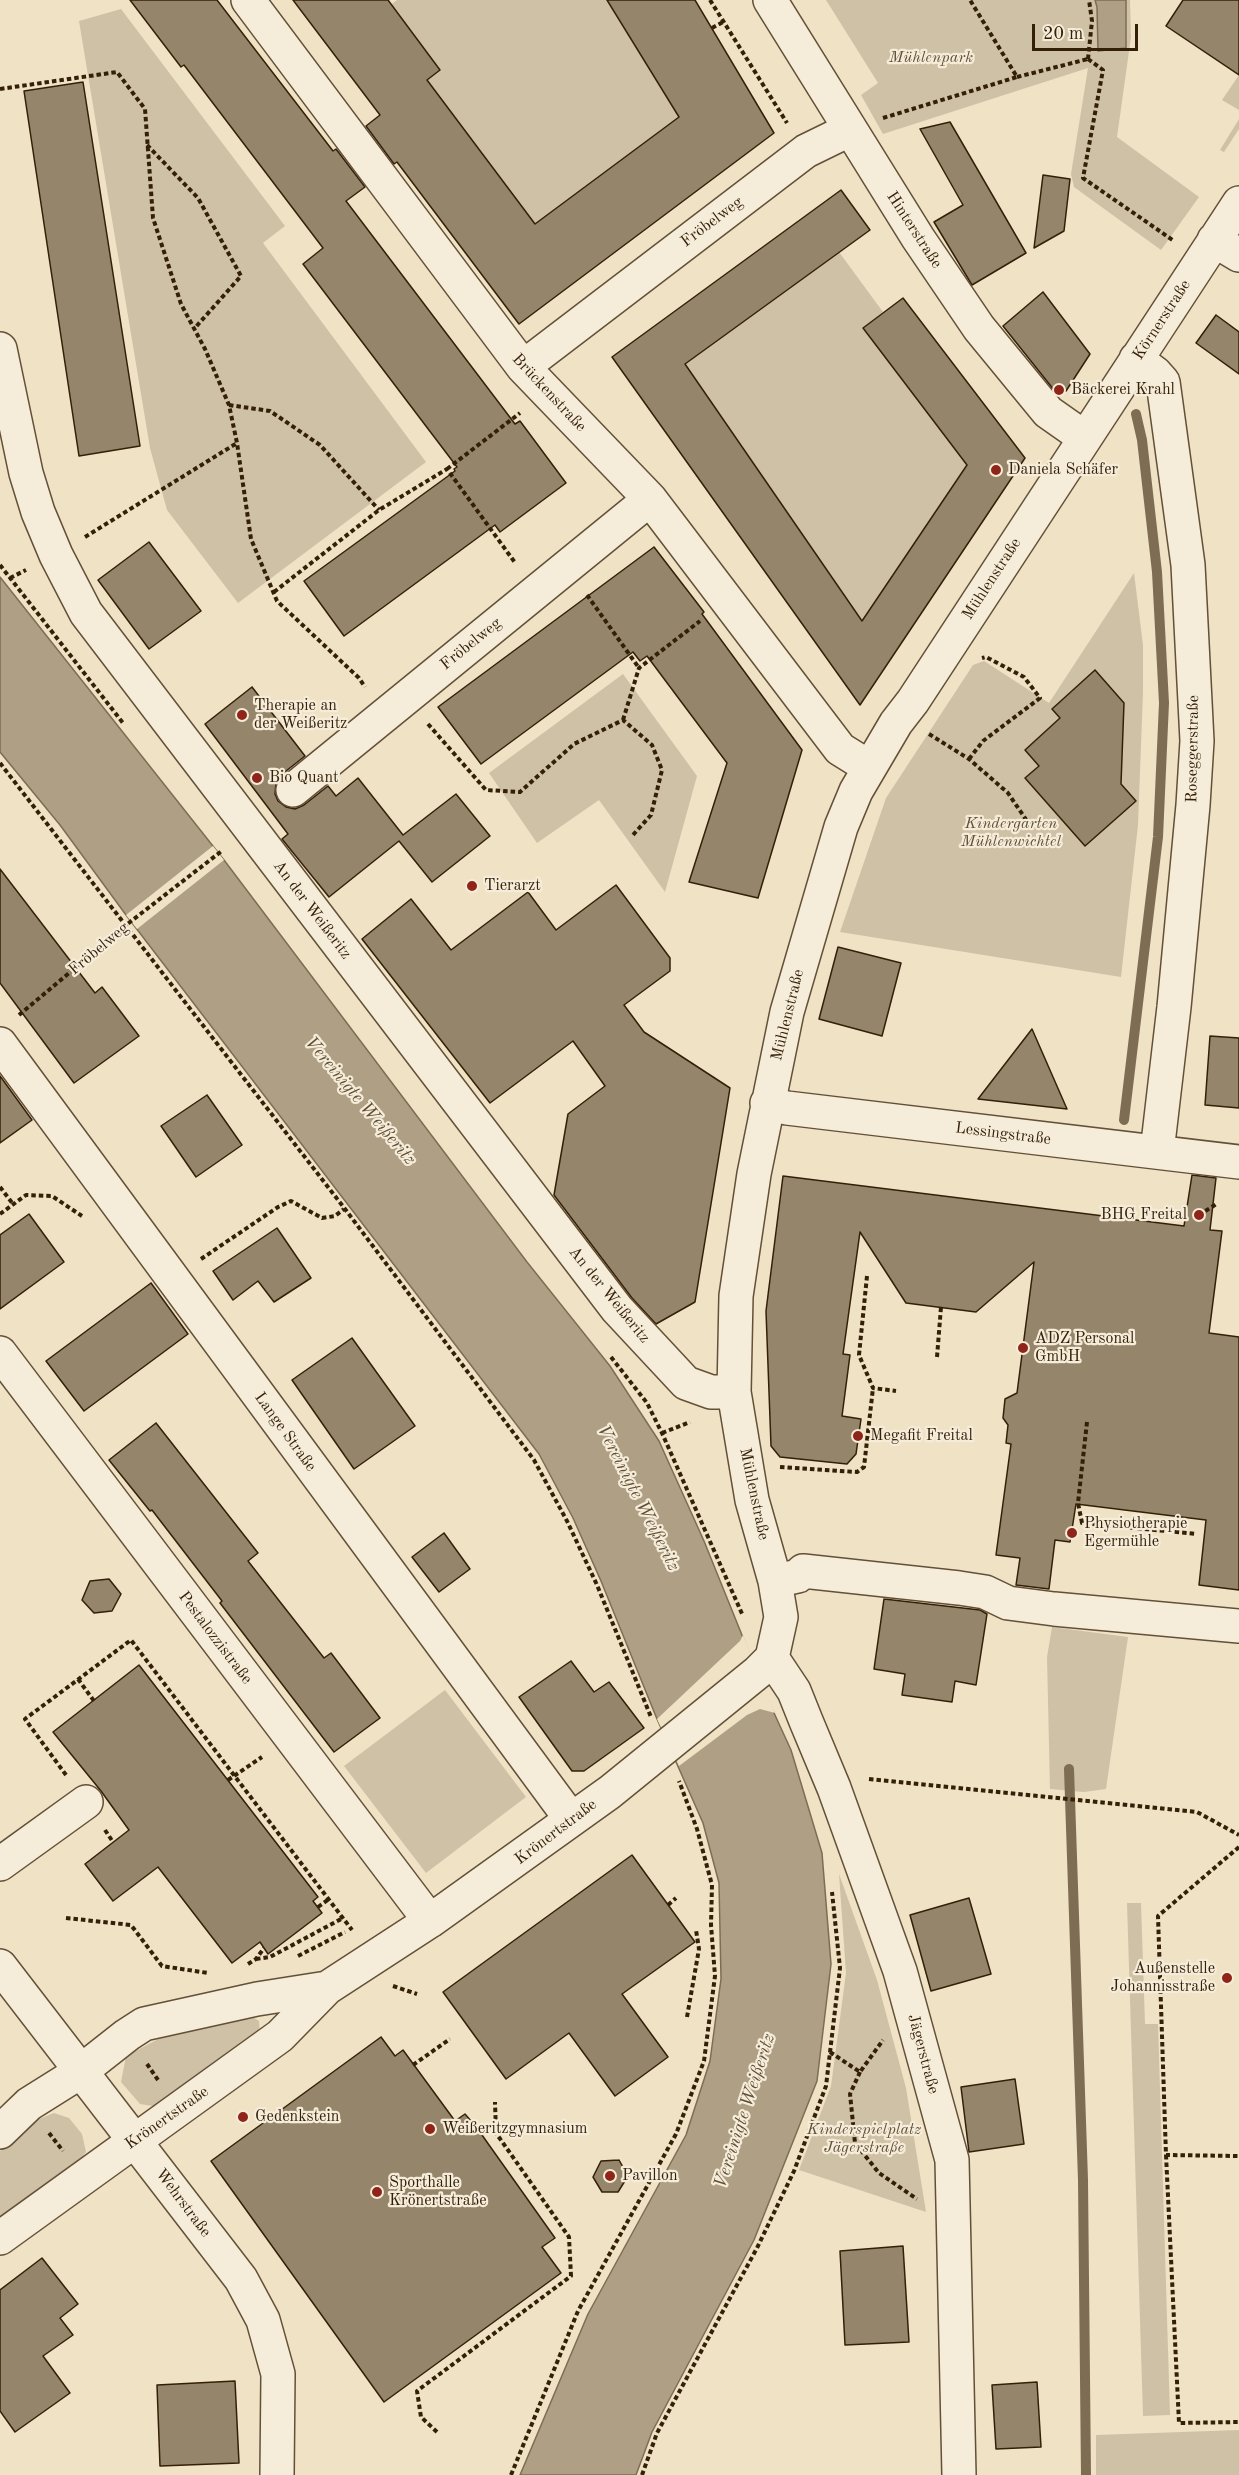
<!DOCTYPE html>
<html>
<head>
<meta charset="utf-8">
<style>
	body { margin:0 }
	#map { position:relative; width:1239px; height:2475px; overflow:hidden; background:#efe2c5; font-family:"Old Standard TT",serif }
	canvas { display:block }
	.scale { position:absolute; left:1032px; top:24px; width:106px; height:27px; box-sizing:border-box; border:3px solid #342008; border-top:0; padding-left:8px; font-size:18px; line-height:21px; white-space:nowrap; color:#342008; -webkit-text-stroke:4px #f5ecd9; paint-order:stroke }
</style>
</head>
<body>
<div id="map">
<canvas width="1239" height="2475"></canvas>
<div class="scale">20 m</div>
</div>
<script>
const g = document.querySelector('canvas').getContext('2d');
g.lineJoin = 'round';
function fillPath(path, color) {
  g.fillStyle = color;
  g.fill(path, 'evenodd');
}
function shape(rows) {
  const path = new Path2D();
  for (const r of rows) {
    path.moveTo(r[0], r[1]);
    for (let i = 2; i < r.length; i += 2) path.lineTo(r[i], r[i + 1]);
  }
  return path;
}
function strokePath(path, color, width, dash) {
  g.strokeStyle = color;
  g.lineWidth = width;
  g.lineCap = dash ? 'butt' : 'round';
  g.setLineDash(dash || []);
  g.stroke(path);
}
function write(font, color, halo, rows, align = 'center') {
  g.font = font + ' "Old Standard TT",serif';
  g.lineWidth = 4.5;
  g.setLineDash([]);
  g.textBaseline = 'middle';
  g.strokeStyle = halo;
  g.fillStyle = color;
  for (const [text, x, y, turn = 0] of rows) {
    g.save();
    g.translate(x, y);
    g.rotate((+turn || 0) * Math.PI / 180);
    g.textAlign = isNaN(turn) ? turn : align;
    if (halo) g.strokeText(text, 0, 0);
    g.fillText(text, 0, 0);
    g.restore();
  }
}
fillPath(shape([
	[397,0,607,0,663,92,683,114,535,224,427,80,385,9],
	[826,0,1130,0,1131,37,1117,137,1199,197,1161,250,1074,187,1071,174,1088,68,883,134,861,95,878,83],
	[121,9,285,226,263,243,426,462,238,603,167,510,150,448,79,21],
	[1239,75,1239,110,1222,100],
	[1239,119,1239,129,1224,152,1220,150],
	[839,252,883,312,863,328,967,465,862,620,684,363],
	[1134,573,1143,645,1143,692,1138,825,1121,977,840,932,886,798,973,665,984,661,1049,703],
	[623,674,697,776,665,892,599,800,537,843,489,773],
	[1052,1627,1128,1637,1106,1789,1084,1792,1050,1789,1047,1657],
	[445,1690,526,1797,426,1873,344,1766],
	[839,1874,877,1980,906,2088,926,2212,799,2170,831,2086,846,1973],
	[1127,1903,1141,1903,1145,2024,1158,2024,1170,2415,1143,2416],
	[248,2014,259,2021,260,2037,159,2107,140,2104,121,2082,126,2056,185,2025],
	[54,2113,69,2118,82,2134,86,2152,70,2172,0,2224,0,2151,32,2122],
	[1239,2430,1239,2475,1096,2475,1096,2435]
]), '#cfc1a5');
const water = shape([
	[1095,0,1126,0,1126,48,1098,51,1097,7,1095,0],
	[0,577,224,860,527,1262,610,1366,659,1441,704,1541,769,1702,791,1750,822,1853,831,1964,817,2081,754,2240,652,2432,636,2475,520,2475,588,2314,686,2135,710,2061,721,1979,719,1883,703,1823,657,1719,601,1581,573,1518,539,1454,126,915,60,825,0,752,0,577]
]);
fillPath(water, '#afa085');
strokePath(water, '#7e6d53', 1.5);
fillPath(shape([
	[213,846,224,860,137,929,126,915],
	[743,1635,775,1713,760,1709,747,1715,679,1766,657,1719,740,1641]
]), '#efe2c5');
strokePath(shape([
	[1124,1120,1158,837,1164,703,1157,572,1142,440,1136,414],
	[1069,1769,1083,2180,1086,2475]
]), '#7e6d53', 10);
const building = shape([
	[130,0,217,0,333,151,336,149,365,187,346,201,515,424,520,421,566,483,500,532,495,525,344,636,304,581,455,471,454,469,457,467,303,264,323,248,184,65,181,67,130,0],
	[293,0,388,0,440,70,427,80,535,224,679,117,607,0,695,0,774,133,519,324,397,162,394,164,366,126,380,115,293,0],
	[1183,0,1239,0,1239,75,1166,26,1183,0],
	[83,82,140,446,79,456,24,91,83,82],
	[950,122,1026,253,972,285,934,222,963,205,920,129,950,122],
	[1043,175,1070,179,1064,231,1034,248,1043,175],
	[841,190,870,230,685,364,862,621,967,465,863,328,903,298,1025,458,860,705,612,357,841,190],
	[1043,292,1090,354,1066,391,1054,390,1003,326,1043,292],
	[1216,315,1239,332,1239,374,1196,343,1216,315],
	[149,542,201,611,149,649,98,580,149,542],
	[654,547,704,612,702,614,802,750,758,898,689,882,727,763,647,656,640,661,633,652,481,764,438,707,654,547],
	[1095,670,1124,703,1121,784,1136,801,1085,846,1025,778,1039,766,1025,750,1060,718,1052,709,1095,670],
	[252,687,305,756,281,775,276,783,275,794,278,801,286,807,295,809,304,805,328,786,336,796,358,778,403,835,456,794,490,836,432,882,399,841,329,897,282,839,288,834,205,724,252,687],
	[0,869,95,993,102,987,139,1036,74,1083,0,983,0,869],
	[616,885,670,958,670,971,624,1005,644,1032,730,1088,695,1302,656,1324,632,1298,554,1195,568,1114,605,1086,573,1041,490,1103,362,939,411,899,451,950,528,892,556,930,616,885],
	[838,947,901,963,882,1036,819,1019,838,947],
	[1032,1029,1067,1109,978,1099,1032,1029],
	[1210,1036,1239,1038,1239,1108,1205,1105,1210,1036],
	[0,1076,32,1120,0,1143,0,1076],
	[207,1095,242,1145,196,1177,161,1126,207,1095],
	[1192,1175,1216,1178,1210,1230,1222,1231,1209,1333,1239,1337,1239,1590,1199,1585,1206,1520,1076,1504,1070,1542,1055,1540,1049,1589,1016,1585,1020,1558,996,1555,1011,1444,1006,1443,1008,1425,1003,1418,1005,1399,1017,1393,1034,1262,976,1312,906,1303,860,1232,843,1354,850,1355,842,1416,861,1419,856,1454,847,1464,780,1457,771,1446,766,1311,783,1176,1184,1226,1192,1175],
	[29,1214,64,1262,0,1309,0,1235,29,1214],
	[277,1228,311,1278,274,1302,258,1281,233,1300,213,1271,277,1228],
	[151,1283,188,1334,84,1411,46,1361,151,1283],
	[352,1338,415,1426,354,1469,292,1380,352,1338],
	[156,1423,258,1553,248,1561,324,1658,331,1653,380,1718,334,1752,220,1603,222,1601,152,1510,150,1511,109,1460,156,1423],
	[444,1533,470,1569,439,1592,412,1557,444,1533],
	[109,1579,121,1594,112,1611,94,1613,82,1600,90,1581,109,1579],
	[884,1599,980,1610,987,1614,976,1685,955,1681,952,1702,902,1695,905,1674,874,1669,884,1599],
	[571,1661,594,1692,609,1682,644,1728,584,1771,572,1771,519,1697,571,1661],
	[139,1665,318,1897,313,1901,322,1913,268,1954,260,1942,232,1963,158,1867,113,1901,85,1864,129,1830,101,1791,53,1732,139,1665],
	[632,1855,695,1942,622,1994,668,2057,615,2096,569,2033,506,2079,443,1992,632,1855],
	[969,1898,991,1974,931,1991,910,1915,969,1898],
	[381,2037,395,2056,403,2050,455,2121,465,2114,477,2128,555,2238,542,2247,561,2273,384,2402,211,2161,381,2037],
	[1015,2079,1024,2144,969,2152,961,2087,1015,2079],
	[619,2160,628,2176,618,2192,602,2192,593,2177,601,2161,619,2160],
	[903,2246,909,2342,845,2345,840,2251,903,2246],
	[42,2258,78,2304,60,2318,73,2335,43,2356,70,2393,15,2432,0,2411,0,2290,42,2258],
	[235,2381,239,2463,160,2466,157,2385,235,2381],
	[1037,2382,1041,2447,996,2449,992,2385,1037,2382]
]);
fillPath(building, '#95856a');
strokePath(building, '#342008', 1.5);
const minor = shape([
	[248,0,523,367,650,499,840,749,869,767],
	[770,0,918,238,979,328,1048,412,1085,438],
	[1214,240,1239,255],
	[0,349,26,473,38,512,56,555,86,613,617,1309,686,1383,711,1392,734,1392],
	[1136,359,1155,373,1163,382,1188,565,1197,741,1193,805,1174,1007,1157,1152],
	[523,367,806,151,849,130],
	[293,790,650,499],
	[0,1044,571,1819],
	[767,1103,787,1108,1239,1162],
	[0,1353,430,1921],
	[775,1581,798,1576,803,1571,959,1588,985,1592,1008,1603,1054,1609,1239,1626],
	[772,1658,781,1617,775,1581,752,1500,734,1392,736,1296,754,1174,787,1012,841,827,856,791,896,723,913,701,1239,203],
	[772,1658,794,1691,806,1721,834,1788,900,1971,952,2160,959,2475],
	[0,1864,86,1802],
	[0,1966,241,2279,263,2320,278,2374,277,2475],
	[0,2132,29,2104,80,2072,127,2035,144,2024,257,1999,327,1988],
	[0,2238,280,2036,327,1988,430,1921,610,1792,758,1672,772,1658]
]);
strokePath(minor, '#635037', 36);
strokePath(shape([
	[710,0,787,123],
	[712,28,723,22],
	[1088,59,1103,70,1083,178,1174,241],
	[1088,59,1092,21,1089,0],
	[1017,77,1088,59],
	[0,89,117,72,145,109,153,218,181,304,205,349,229,405,237,443,251,539,277,601,359,678,365,687],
	[883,118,1017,77,970,0],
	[147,145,198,198,241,276,194,329],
	[229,405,270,411,320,445,379,510],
	[447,469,520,413],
	[85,537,237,443],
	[0,565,123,723],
	[10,578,26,570],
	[274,592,379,510,447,469,516,564],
	[587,595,639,668],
	[623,720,639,668,700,621],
	[428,724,486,790,520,792,574,744,623,720,652,745,662,770,651,815,632,836],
	[929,734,969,759,1008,793,1031,827],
	[969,759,983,741,1040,698,1024,677,986,657,982,658],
	[0,763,345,1209,534,1460,567,1521,597,1585,651,1717],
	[19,1015,130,922,223,850],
	[0,1187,13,1204],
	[0,1214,26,1195,52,1196,82,1216],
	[1199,1215,1218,1203],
	[201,1259,278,1207,291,1201,322,1218,335,1216,344,1209],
	[867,1276,859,1355,873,1388,896,1391],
	[611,1357,647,1403,662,1433,743,1616],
	[937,1357,941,1307],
	[1087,1422,1078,1503,1082,1523,1197,1534],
	[662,1433,690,1422],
	[780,1467,857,1472,864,1467,873,1388],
	[78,1679,94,1701],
	[66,1775,25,1719,131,1640,352,1930],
	[869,1779,1197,1812,1239,1835],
	[228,1780,262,1757],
	[105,1830,113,1842],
	[1239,1847,1158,1916,1166,2155,1239,2156],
	[668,1905,676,1898],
	[318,1907,329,1899],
	[66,1918,131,1925,162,1966,208,1973],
	[298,1956,345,1932],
	[256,1959,270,1957,343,1918],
	[248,1964,256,1959,264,1948],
	[393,1986,417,1994],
	[687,2017,699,1949,696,1930],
	[830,2052,860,2072,883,2040],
	[147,2064,158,2080],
	[413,2065,450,2039],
	[860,2072,850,2094,855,2143,879,2173,917,2199],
	[49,2133,63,2151],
	[1166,2155,1179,2423,1239,2422],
	[437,2432,421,2417,417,2391,571,2276,569,2237,496,2133,495,2102],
	[511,2475,578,2311,676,2134,704,2061,715,1976,711,1925,712,1885,697,1829,679,1781],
	[642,2475,657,2433,757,2248,794,2171,826,2086,840,1968,832,1892]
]), '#342008', 4, [4.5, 3]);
strokePath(minor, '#f5ecd9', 33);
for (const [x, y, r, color] of [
	[1059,390,6,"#8f2418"],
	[996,470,6,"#8f2418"],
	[242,715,6,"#8f2418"],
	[257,778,6,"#8f2418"],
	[472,886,6,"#8f2418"],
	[1199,1215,6,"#8f2418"],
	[1023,1348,6,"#8f2418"],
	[858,1436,6,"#8f2418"],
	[1072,1533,6,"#8f2418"],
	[1227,1978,6,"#8f2418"],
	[243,2117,6,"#8f2418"],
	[430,2129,6,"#8f2418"],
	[610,2176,6,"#8f2418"],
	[377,2192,6,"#8f2418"]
]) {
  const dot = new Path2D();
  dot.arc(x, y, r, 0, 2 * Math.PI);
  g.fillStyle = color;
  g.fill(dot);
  strokePath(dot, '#f5ecd9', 2);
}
write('italic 16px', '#625037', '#f5ecd9', [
	["Mühlenpark",931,58],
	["Kindergarten",1011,824],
	["Mühlenwichtel",1011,842],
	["Kinderspielplatz",864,2130],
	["Jägerstraße",864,2148]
]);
write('16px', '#342008', '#f5ecd9', [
	["Fröbelweg",712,222,-37],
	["Hinterstraße",914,230,57],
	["Körnerstraße",1162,320,-57],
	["Brückenstraße",549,393,47],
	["Mühlenstraße",992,579,-57],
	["Fröbelweg",471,644,-39],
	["Roseggerstraße",1193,749,-89],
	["An der Weißeritz",312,910,53],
	["Fröbelweg",99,949,-40],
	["Mühlenstraße",788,1015,-76],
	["Lessingstraße",1003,1134,7],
	["An der Weißeritz",609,1295,51],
	["Lange Straße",285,1432,54],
	["Mühlenstraße",754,1494,78],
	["Pestalozzistraße",215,1638,53],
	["Krönertstraße",556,1832,-37],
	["Jägerstraße",923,2054,75],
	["Krönertstraße",167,2118,-35],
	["Wehrstraße",183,2203,53]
]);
write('16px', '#342008', '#f5ecd9', [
	["Bäckerei Krahl",1071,390],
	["Daniela Schäfer",1008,470],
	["Therapie an",254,706],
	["der Weißeritz",254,724],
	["Bio Quant",269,778],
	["Tierarzt",484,886],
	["BHG Freital",1187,1215,"right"],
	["ADZ Personal",1035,1339],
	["GmbH",1035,1357],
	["Megafit Freital",870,1436],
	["Physiotherapie",1084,1524],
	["Egermühle",1084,1542],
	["Außenstelle",1215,1969,"right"],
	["Johannisstraße",1215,1987,"right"],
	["Gedenkstein",255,2117],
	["Weißeritzgymnasium",442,2129],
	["Pavillon",622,2176],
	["Sporthalle",389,2183],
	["Krönertstraße",389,2201]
], 'left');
write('italic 18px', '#5f4d34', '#f5ecd9', [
	["Vereinigte Weißeritz",360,1101,50],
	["Vereinigte Weißeritz",638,1498,63],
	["Vereinigte Weißeritz",745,2111,-72]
]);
</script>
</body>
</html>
